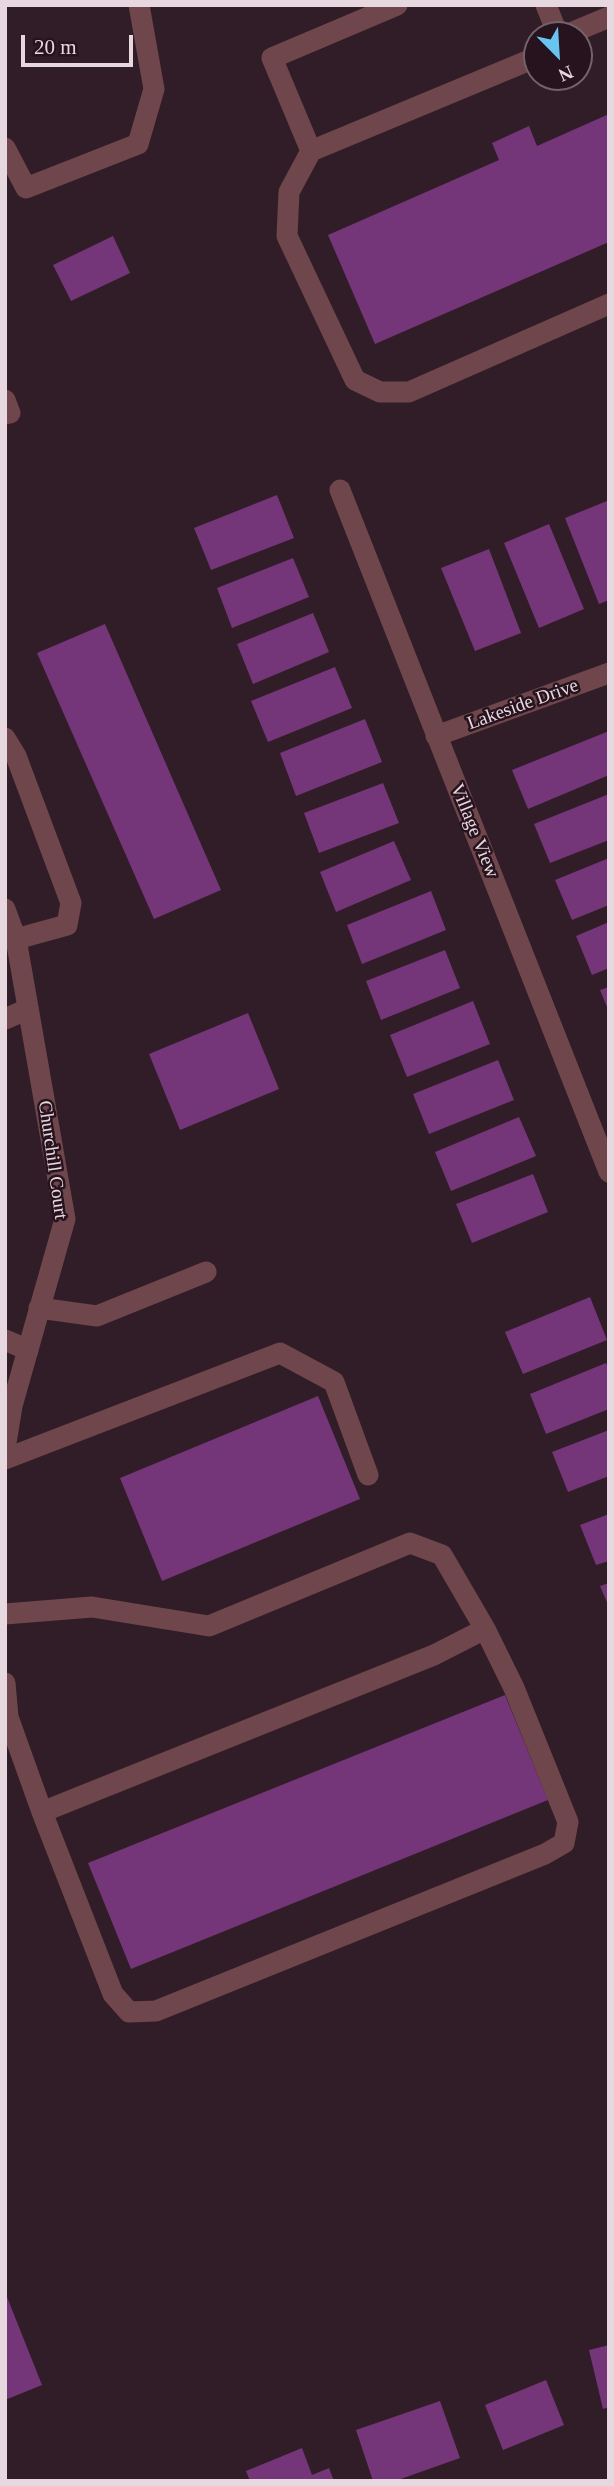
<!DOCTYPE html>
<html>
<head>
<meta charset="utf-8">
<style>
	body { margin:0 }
	#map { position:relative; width:614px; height:2486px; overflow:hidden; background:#311d27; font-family:Georgia,serif }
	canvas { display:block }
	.frame { position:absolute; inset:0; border:7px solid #e7d8df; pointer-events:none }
	.north { position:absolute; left:523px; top:21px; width:70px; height:70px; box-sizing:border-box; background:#27131d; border:2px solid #74626b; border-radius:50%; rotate:156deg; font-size:19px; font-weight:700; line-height:28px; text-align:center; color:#e7d8df }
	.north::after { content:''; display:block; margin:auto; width:24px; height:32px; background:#68c4f0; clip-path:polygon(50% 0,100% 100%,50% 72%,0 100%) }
	.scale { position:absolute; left:21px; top:35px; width:112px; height:32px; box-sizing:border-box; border:4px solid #e7d8df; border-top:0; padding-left:9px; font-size:21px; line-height:24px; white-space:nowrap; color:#e7d8df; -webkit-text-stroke:5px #27131d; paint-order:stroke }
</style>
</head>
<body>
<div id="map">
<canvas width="614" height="2486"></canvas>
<div class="frame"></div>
<div class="north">N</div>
<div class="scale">20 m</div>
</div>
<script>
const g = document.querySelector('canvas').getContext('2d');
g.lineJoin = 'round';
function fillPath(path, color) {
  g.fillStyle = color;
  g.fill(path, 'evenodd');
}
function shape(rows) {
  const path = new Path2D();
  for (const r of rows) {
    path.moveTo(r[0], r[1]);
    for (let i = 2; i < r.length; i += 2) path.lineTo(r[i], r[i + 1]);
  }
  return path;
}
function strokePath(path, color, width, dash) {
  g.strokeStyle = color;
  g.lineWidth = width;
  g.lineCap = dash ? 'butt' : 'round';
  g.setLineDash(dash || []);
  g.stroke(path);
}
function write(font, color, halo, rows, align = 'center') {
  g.font = font + ' Georgia,serif';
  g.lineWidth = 5;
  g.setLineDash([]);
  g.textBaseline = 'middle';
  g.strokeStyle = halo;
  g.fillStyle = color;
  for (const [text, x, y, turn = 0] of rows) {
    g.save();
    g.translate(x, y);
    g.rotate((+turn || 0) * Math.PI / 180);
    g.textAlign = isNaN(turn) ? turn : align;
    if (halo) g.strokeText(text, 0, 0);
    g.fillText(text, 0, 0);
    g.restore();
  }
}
fillPath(shape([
	[609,114,609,242,375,344,328,235,499,160,492,143,529,126,537,146],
	[113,236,130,273,71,301,53,265],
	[277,495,294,538,211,570,194,528],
	[607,501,609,600,599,604,565,518],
	[549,524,584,609,539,628,504,543],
	[489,549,521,633,475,651,441,568],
	[293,558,309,597,232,628,217,588],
	[313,613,329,652,253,684,237,644],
	[105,624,221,890,154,919,37,653],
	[335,667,352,708,268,742,251,701],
	[365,719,382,762,296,796,280,753],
	[609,731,609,775,528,809,512,770],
	[383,783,399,823,319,853,304,813],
	[609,794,609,840,550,863,534,824],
	[394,841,411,880,336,912,320,872],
	[609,858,609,905,572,920,555,880],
	[431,891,446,930,362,964,347,925],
	[609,922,609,968,592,975,576,936],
	[445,950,460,988,381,1020,366,981],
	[609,987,609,1012,600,990],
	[473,1001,490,1044,407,1077,390,1035],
	[248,1013,279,1089,180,1130,149,1054],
	[498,1060,514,1100,429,1134,413,1094],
	[519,1117,536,1156,451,1191,435,1152],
	[533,1174,548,1212,472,1243,456,1204],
	[590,1297,607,1340,523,1374,505,1332],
	[606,1363,609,1370,609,1409,546,1434,530,1394],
	[318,1396,360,1499,162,1581,120,1478],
	[609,1430,609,1476,568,1492,552,1452],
	[609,1514,609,1561,596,1565,580,1525],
	[609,1583,609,1607,600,1586],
	[505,1695,548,1800,131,1969,88,1863],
	[5,2292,42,2385,5,2400],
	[609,2345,609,2407,603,2409,589,2350],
	[546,2380,564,2425,503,2450,485,2405],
	[440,2401,460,2458,395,2481,373,2481,356,2430],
	[302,2448,312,2475,329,2468,334,2481,250,2481,246,2471]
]), '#743579');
strokePath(shape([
	[546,5,558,35],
	[566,35,609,17],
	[537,57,311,151,289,192,287,236,355,380,380,392,409,392,609,304],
	[5,148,26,188,138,144,154,89,139,5],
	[311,151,272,58,397,5],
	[5,400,10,413,5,414],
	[5,738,16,756,71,903,67,925,16,939],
	[5,1019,28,1009],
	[39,1308,97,1316,206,1272],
	[5,1340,28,1350],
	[5,1459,280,1353,334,1382,368,1475],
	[5,1614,92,1607,209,1626,410,1543,442,1555,485,1629,434,1655,42,1812,8,1717,5,1683],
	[42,1812,113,1994,129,2012,156,2011,545,1854,564,1843,568,1822,514,1688,485,1629]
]), '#6f464b', 21);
strokePath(shape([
	[340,490,609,1172],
	[436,736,609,673],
	[5,909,16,939,65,1219,12,1406,5,1449]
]), '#6f464b', 21);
write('19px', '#e7d8df', '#27131d', [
	["Lakeside Drive",523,705,-20],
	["Village View",474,831,68],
	["Churchill Court",52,1160,82]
]);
</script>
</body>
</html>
